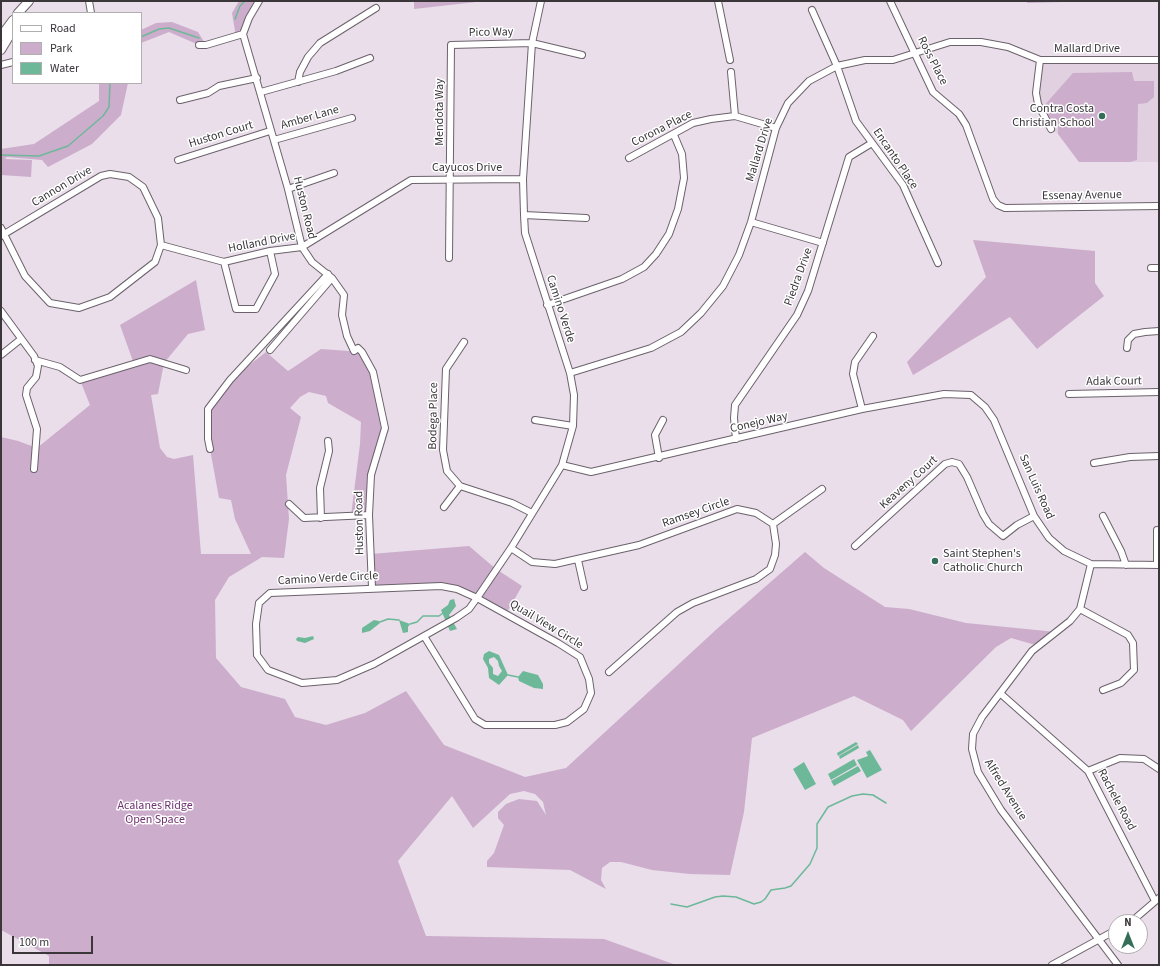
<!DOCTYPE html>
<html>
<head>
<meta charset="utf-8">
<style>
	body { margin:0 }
	#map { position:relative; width:1160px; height:966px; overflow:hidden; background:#e9dee9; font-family:"Source Sans 3",sans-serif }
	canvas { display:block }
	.frame { position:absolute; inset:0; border:2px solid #3a363a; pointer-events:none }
	.legend { position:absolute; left:12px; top:12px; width:130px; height:72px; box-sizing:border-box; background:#fff; border:1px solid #b0afb0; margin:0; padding:5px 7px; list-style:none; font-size:12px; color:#3a363a }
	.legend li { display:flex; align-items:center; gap:8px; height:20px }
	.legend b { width:20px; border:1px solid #b0afb0 }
	.north { position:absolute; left:1108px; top:914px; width:40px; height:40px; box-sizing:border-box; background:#fff; border:1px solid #b0afb0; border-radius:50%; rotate:0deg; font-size:11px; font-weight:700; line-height:16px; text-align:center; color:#3a363a }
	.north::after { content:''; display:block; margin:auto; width:14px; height:18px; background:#346e58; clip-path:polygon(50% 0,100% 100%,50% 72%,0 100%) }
	.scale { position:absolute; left:12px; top:936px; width:81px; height:18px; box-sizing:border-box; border:2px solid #3a363a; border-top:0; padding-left:5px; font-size:12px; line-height:14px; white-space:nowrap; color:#3a363a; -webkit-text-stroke:3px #fff; paint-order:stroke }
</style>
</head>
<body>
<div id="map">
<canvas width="1160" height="966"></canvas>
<div class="frame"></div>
<ul class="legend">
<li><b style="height:5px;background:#fff"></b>Road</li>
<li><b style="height:11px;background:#ccadcc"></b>Park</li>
<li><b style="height:11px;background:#6eb89a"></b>Water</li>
</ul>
<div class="north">N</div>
<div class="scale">100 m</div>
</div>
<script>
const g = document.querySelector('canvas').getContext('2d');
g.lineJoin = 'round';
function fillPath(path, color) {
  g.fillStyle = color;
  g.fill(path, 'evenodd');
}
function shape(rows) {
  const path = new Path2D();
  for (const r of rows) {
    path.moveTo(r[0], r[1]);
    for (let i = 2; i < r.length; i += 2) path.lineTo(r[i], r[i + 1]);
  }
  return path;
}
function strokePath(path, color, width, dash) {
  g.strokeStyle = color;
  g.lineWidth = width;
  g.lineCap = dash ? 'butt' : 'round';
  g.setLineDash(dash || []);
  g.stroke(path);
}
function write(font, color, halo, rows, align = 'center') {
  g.font = font + ' "Source Sans 3",sans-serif';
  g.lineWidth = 3;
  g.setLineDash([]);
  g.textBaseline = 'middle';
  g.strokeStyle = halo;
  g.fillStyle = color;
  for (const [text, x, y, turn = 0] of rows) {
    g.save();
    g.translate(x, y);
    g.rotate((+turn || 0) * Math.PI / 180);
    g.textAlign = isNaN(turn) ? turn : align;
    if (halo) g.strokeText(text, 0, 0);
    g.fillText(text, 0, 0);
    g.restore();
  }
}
fillPath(shape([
	[1040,60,1159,60,1159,162,1079,162,1058,134,1051,129,1038,104]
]), '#e0d0e0');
fillPath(shape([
	[239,1,259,1,243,34,236,37,232,13],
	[414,1,485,1,414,9],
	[1027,1,1097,1,1027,3],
	[172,22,198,32,206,45,199,45,169,32,141,43,141,30,156,23],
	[1132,72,1134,81,1154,81,1154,97,1147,103,1138,104,1137,160,1130,162,1079,162,1058,134,1058,125,1048,116,1043,107,1073,73],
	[99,83,128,83,121,115,92,144,48,167,42,160,7,157,5,159,32,160,31,177,1,175,1,149,34,144,99,101],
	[973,240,1095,251,1095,283,1104,296,1037,349,1010,317,913,375,907,362,986,277],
	[196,280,205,330,188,334,164,363,158,394,151,395,160,448,167,457,174,459,193,455,201,554,251,554,235,519,231,500,219,498,210,449,208,409,230,380,266,352,288,371,321,349,362,352,373,372,385,428,371,475,369,515,351,516,360,444,361,422,328,403,326,396,309,392,300,397,290,408,301,417,286,475,289,519,284,558,262,557,229,577,215,600,216,658,241,687,285,699,295,717,326,725,365,713,406,691,444,745,525,777,566,768,719,627,805,552,824,568,885,607,909,609,966,623,1056,632,1039,646,1011,638,996,647,911,731,903,720,854,696,752,738,744,812,730,875,690,874,652,870,621,862,610,862,602,868,601,880,606,889,570,870,487,867,487,861,494,853,504,825,498,818,498,812,506,804,519,799,537,801,546,815,543,802,535,794,524,791,510,794,473,828,452,796,398,861,426,936,604,939,676,965,49,965,49,956,1,930,1,437,18,441,37,448,90,405,80,380,134,364,120,325],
	[469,546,496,569,522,586,506,614,457,589,372,588,371,554]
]), '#ccadcc');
fillPath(shape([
	[454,599,456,606,449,615,457,629,450,631,441,610,448,605,450,600],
	[374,620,379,621,380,623,370,631,362,633,362,628],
	[399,620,410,624,408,627,408,632,403,633],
	[313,636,314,639,305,643,297,641,296,639,298,637,305,638],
	[489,651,499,655,508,675,499,685,489,678,488,668,483,659,484,654],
	[494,657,498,661,499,666,502,671,498,676,493,674,493,668,489,663,489,659],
	[523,671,538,675,543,684,543,689,534,688,519,681,518,677],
	[856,742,858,744,838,756,837,753],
	[858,745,859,748,840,759,839,756],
	[870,750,882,770,867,778,857,760,868,756,866,752],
	[854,759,857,765,831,780,828,774],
	[804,762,816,784,805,790,793,769],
	[858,766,861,771,834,786,831,781]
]), '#6eb89a');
strokePath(shape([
	[235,19,240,6,245,1],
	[141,37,159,29,169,28,199,38],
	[1,155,39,156,68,146,103,116,109,107,110,83],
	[380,622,388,619,399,620],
	[410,624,417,622,423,616,439,616,443,613],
	[508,675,518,677],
	[671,904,687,907,715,897,723,896,736,897,754,904,761,902,765,899,771,890,785,888,791,886,810,864,817,848,817,824,828,807,852,796,863,794,873,795,886,803]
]), '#6eb89a', 1.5);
const street = shape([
	[89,1,91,13],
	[259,1,249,18,243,34,288,189,302,247,312,262,332,278,344,295,342,315,347,336,354,351,358,348,362,352,373,372,385,428,371,475,369,515,372,588],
	[718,1,730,60],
	[890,1,933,92,959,114,966,125,993,199,998,205,1005,208,1159,206],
	[812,10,837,66,856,121,903,185,938,263],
	[199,45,206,45,243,34],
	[1040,60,1036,93,1038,104,1051,129],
	[1,65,13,62],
	[731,72,735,116],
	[298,82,300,72,308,57,320,43,376,8],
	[261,92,336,71,370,58],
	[180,100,208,93,219,86,257,78],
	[274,140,352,118],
	[629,158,693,123,711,119,735,116,776,128],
	[178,160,270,131],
	[288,189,334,173],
	[524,215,586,218],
	[751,222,823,243],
	[1,228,25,276,50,303,79,308,110,297,155,262,161,245,224,262,270,251,302,247,411,180,523,179],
	[1,236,101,176,110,174,129,177,143,187,158,218,161,245],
	[449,258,451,45,532,43,582,55],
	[224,262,236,309,256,309,275,274,270,251],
	[1151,268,1159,268],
	[547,305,622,279,644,267,656,254,669,234,678,209,684,178,682,154,674,135],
	[1,311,34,356,38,366,36,377,27,388,26,395,37,429,34,469],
	[464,342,446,369,443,450,447,471,460,486,512,503,532,513],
	[1127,348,1128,340,1134,334,1145,332,1159,331],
	[270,350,332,278],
	[1,355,21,339],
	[35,360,60,367,80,380,150,359,186,370],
	[570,373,651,348,681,332,701,313,723,286,739,255,751,222,776,128,788,103,809,81,837,66,865,60,893,60,950,42,981,42,1008,47,1040,60,1159,60],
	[1069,394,1159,392],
	[862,409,853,374,855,362,873,336],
	[535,420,573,426],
	[736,439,734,418,735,405,797,315,808,291,849,157,872,143],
	[210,449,208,439,208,409,230,380,328,274],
	[659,458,655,435,663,420],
	[1094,463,1130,457,1159,456],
	[562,465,591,472,862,409,944,394,971,395,985,407,994,420,1034,516,1049,538,1064,551,1091,564,1159,565],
	[289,504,304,518,369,515],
	[444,507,460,486],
	[1103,516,1121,551,1126,565],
	[321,518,320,488,329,451,328,441],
	[773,524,822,489],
	[1157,530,1157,565],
	[855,546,945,464,952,462,959,464,967,477,983,514,989,524,1003,536,1017,525,1034,516],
	[511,548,532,562,555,564,639,545,737,509,756,513,773,524,776,544,775,555,770,569,756,579,693,603,677,612,609,672],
	[578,560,584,587],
	[1091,564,1080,609,1070,621,1032,651,982,717,973,734,972,749,978,772,1001,810,1118,965],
	[1080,609,1128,635,1133,643,1134,670,1121,683,1103,690],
	[424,636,475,719,485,725,555,725,567,722,584,709,591,693,589,679,580,657,558,643,477,598,457,589,441,586,270,593,259,603,256,624,257,655,268,670,302,683,337,680,374,664,456,618,469,609,477,598,511,548,562,465,573,426,574,395,570,373,525,233,524,215,523,179,532,43,541,1],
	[1001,694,1088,771,1155,901],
	[1088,771,1120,758,1144,759,1159,769],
	[1131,922,1159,898],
	[1052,965,1116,930]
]);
const secondary = shape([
	[18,13,29,1],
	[1,36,13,20],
	[1,50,13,30]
]);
strokePath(street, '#6b626b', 8);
strokePath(secondary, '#6b626b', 10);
strokePath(street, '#fff', 6);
strokePath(secondary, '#fff', 8);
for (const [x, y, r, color] of [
	[1102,116,4,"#346e58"],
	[935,561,4,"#346e58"]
]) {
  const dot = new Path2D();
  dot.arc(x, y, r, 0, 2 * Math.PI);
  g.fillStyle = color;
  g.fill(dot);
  strokePath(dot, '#fff', 1.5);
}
write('12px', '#3a363a', '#fff', [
	["Pico Way",491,33,-1],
	["Mallard Drive",1087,49],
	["Ross Place",932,61,63],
	["Mendota Way",440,112,-90],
	["Amber Lane",310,118,-16],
	["Corona Place",662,129,-27],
	["Huston Court",221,135,-17],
	["Mallard Drive",760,150,-73],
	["Encanto Place",895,159,56],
	["Cayucos Drive",467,168],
	["Cannon Drive",62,187,-31],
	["Essenay Avenue",1082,196,-1],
	["Huston Road",304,208,76],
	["Holland Drive",262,243,-11],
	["Piedra Drive",799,277,-70],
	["Camino Verde",560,309,72],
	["Adak Court",1114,382,-1],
	["Bodega Place",434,416,-89],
	["Conejo Way",759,423,-13],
	["Keaveny Court",909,483,-42],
	["San Luis Road",1036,487,66],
	["Ramsey Circle",696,513,-19],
	["Huston Road",360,523,-91],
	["Camino Verde Circle",328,579,-3],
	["Quail View Circle",546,625,31],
	["Alfred Avenue",1005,790,58],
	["Rachele Road",1116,800,62]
]);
write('12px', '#3a363a', '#fff', [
	["Contra Costa",1094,109],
	["Christian School",1094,123],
	["Saint Stephen's",943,554,"left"],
	["Catholic Church",943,568,"left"]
], 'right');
write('12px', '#6e3370', '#fff', [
	["Acalanes Ridge",155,806],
	["Open Space",155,820]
]);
</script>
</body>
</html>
